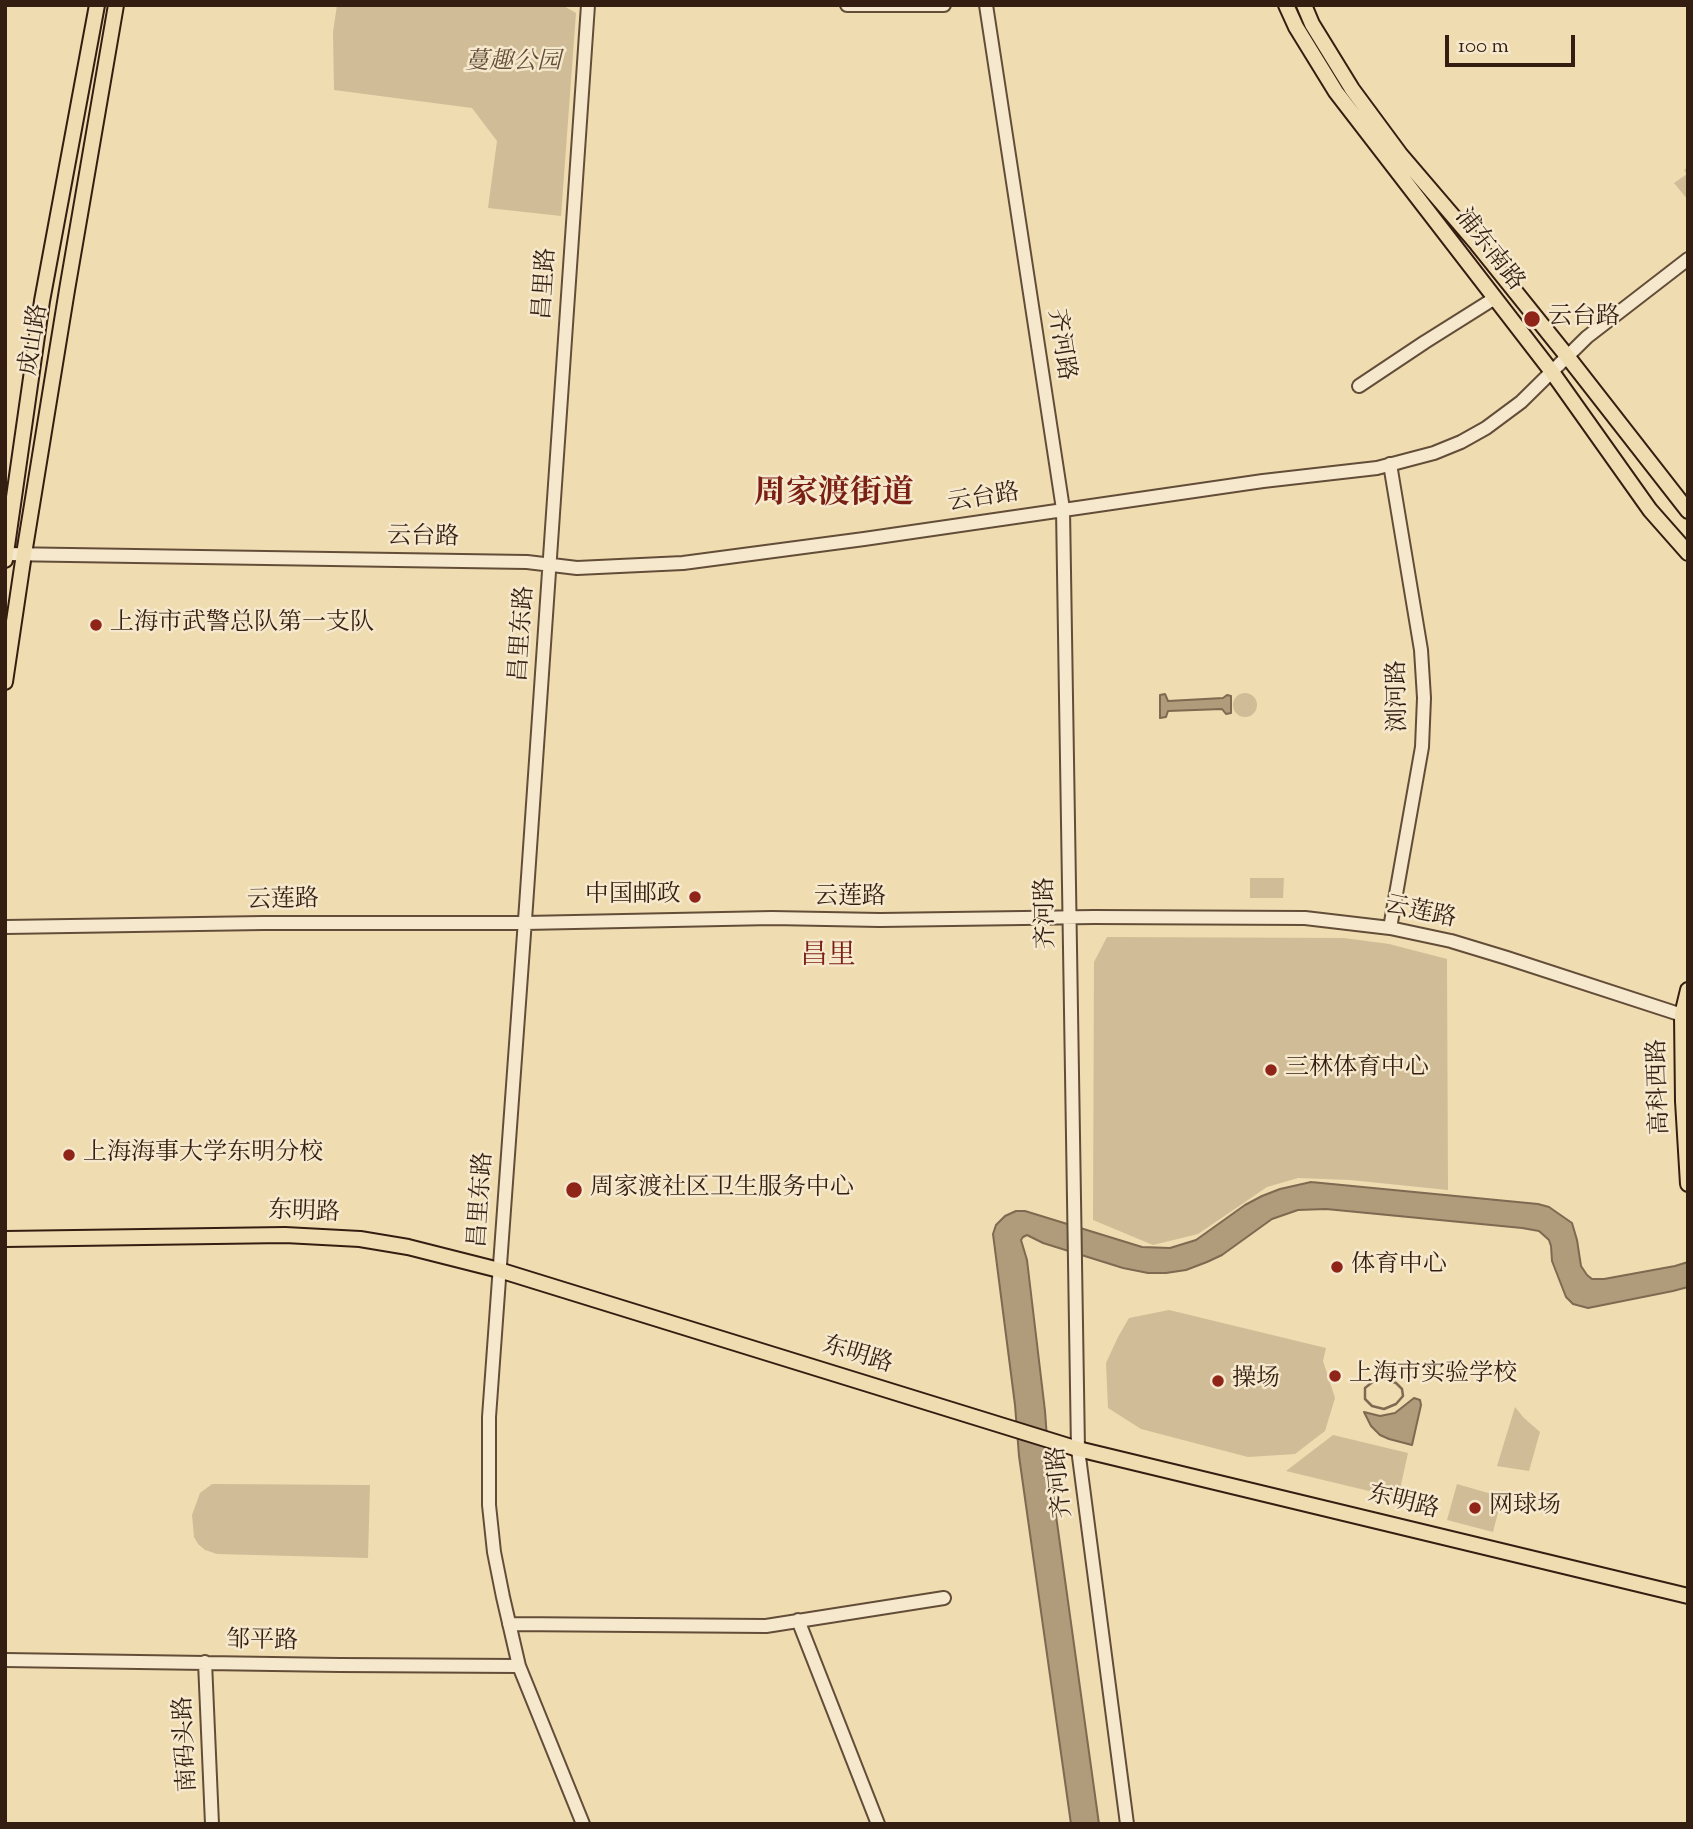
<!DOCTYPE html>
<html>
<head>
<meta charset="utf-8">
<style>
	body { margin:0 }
	#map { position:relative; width:1693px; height:1829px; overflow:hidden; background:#f0dcb1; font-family:"Sorts Mill Goudy",serif }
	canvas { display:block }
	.frame { position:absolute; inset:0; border:7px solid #341d11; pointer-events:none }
	.scale { position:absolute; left:1445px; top:35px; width:130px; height:32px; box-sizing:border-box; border:4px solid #341d11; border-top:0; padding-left:9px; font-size:21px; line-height:24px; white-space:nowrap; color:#341d11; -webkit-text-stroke:5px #f5e8cc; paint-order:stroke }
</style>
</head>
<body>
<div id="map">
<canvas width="1693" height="1829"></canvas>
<div class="frame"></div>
<div class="scale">100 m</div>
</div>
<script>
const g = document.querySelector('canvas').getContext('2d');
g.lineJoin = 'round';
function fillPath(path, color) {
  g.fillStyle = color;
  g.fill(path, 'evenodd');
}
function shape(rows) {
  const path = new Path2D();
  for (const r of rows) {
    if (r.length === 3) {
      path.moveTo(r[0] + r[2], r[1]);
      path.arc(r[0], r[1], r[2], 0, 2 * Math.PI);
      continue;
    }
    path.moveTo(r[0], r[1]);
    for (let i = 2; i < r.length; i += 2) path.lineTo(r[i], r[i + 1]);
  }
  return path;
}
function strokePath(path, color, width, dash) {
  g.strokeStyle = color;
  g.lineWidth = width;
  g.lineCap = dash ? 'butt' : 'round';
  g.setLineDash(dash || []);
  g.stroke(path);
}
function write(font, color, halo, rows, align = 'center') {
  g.font = font + ' "Sorts Mill Goudy","Noto Serif SC",serif';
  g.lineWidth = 5;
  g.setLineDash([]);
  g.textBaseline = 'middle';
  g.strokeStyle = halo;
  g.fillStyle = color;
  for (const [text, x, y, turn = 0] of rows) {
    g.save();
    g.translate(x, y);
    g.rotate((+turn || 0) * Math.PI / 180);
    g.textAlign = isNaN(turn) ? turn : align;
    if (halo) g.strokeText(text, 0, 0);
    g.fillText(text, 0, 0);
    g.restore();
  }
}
fillPath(shape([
	[337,5,562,5,576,13,561,216,488,208,497,141,472,108,334,90,333,32],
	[1688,167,1688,200,1674,183,1687,174,1684,170],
	[1245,705,12],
	[1250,878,1284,878,1283,898,1250,898],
	[1107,937,1344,938,1389,944,1447,959,1448,1190,1350,1180,1298,1178,1267,1187,1198,1234,1153,1245,1093,1220,1094,962],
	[1169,1310,1326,1348,1323,1361,1335,1398,1325,1431,1295,1454,1248,1457,1141,1429,1108,1408,1106,1363,1118,1337,1129,1318],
	[1515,1407,1524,1418,1540,1432,1529,1471,1497,1466],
	[1333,1435,1408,1453,1398,1498,1286,1471],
	[212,1484,370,1485,368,1558,217,1554,205,1550,198,1544,194,1537,192,1515,200,1493],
	[1457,1484,1502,1497,1493,1532,1447,1520]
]), '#d0bc96');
const water = shape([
	[1165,694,1168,701,1223,698,1227,695,1231,696,1231,713,1226,714,1222,709,1168,711,1166,717,1160,718,1160,695,1165,694],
	[1311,1182,1538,1204,1549,1207,1572,1223,1577,1240,1581,1266,1587,1275,1592,1279,1604,1279,1675,1266,1688,1262,1688,1287,1673,1291,1588,1308,1573,1304,1566,1297,1552,1261,1551,1246,1549,1240,1539,1231,1522,1228,1326,1209,1298,1210,1272,1219,1222,1255,1207,1262,1186,1270,1166,1273,1148,1273,1123,1268,1043,1243,1027,1235,1023,1237,1021,1240,1027,1260,1045,1411,1049,1465,1099,1824,1071,1824,1019,1456,1015,1405,993,1234,996,1225,1005,1216,1016,1211,1025,1211,1142,1247,1170,1248,1196,1240,1245,1205,1262,1196,1280,1189,1311,1182],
	[1414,1398,1420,1400,1421,1405,1412,1445,1389,1439,1380,1435,1371,1426,1364,1412,1380,1416,1395,1413,1414,1398]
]);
fillPath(water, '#b09b7b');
strokePath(water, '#7e6951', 2);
strokePath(shape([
	[1384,1379,1396,1383,1402,1389,1403,1396,1396,1404,1384,1409,1372,1406,1365,1399,1365,1388,1375,1380,1384,1379]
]), '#7e6951', 2.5);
const minor = shape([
	[847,5,944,5],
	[986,5,1063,509,1078,1449,1127,1824],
	[1359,386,1425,342,1495,298],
	[1390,464,1421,650,1424,698,1422,747,1390,928],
	[5,554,527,562,577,568,683,563,864,539,1263,481,1377,468,1434,453,1461,442,1486,428,1521,402,1587,337,1688,259],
	[5,927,263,923,525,923,772,918,880,920,1094,917,1305,918,1390,928,1451,941,1507,958,1682,1015],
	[798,1620,878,1824],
	[509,1624,766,1626,944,1598],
	[5,1660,340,1665,519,1666],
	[205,1662,212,1824],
	[583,1824,519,1666,503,1597,494,1552,489,1505,489,1417,526,906,588,5]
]);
const major = shape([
	[1286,5,1296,27,1336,92,1552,372,1650,510,1688,553],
	[1304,5,1312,24,1352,89,1400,154,1477,244,1567,356,1688,511],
	[5,560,42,301,97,5],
	[5,682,24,554,67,290,116,5],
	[1688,990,1682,1015,1683,1101,1688,1184],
	[5,1239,285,1235,360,1239,408,1247,499,1270,1078,1449,1688,1596]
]);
strokePath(minor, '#634d39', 16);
strokePath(major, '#341d11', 18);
strokePath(minor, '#f5e8cc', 12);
strokePath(major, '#f0dcb1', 14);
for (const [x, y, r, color] of [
	[1532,319,9,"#8f2418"],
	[96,625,7,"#8f2418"],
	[695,897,7,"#8f2418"],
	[1271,1070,7,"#8f2418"],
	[69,1155,7,"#8f2418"],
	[574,1190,9,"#8f2418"],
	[1337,1267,7,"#8f2418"],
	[1335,1376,7,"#8f2418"],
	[1218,1381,7,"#8f2418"],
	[1475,1508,7,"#8f2418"]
]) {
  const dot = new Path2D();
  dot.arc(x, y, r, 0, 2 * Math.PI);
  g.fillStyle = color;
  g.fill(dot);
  strokePath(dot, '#f5e8cc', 2.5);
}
write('italic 24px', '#634d39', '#f5e8cc', [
	["蔓趣公园",513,64]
]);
write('24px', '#341d11', '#f5e8cc', [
	["浦东南路",1488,251,52],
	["昌里路",547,284,-86],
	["成山路",36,340,-81],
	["齐河路",1059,345,81],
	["云台路",984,500,-9],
	["云台路",423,539,1],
	["昌里东路",524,634,-86],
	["浏河路",1400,696,-91],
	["云莲路",850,899],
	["云莲路",283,902,-1],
	["齐河路",1048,913,-91],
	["云莲路",1420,914,12],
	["高科西路",1661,1087,-92],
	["昌里东路",483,1200,-86],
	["东明路",304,1214,2],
	["东明路",857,1357,17],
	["齐河路",1062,1482,-96],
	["东明路",1403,1504,14],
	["邹平路",262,1643,1],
	["南码头路",188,1744,-93]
]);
write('24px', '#341d11', '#f5e8cc', [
	["云台路",1548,319],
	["上海市武警总队第一支队",110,625],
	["中国邮政",681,897,"right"],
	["三林体育中心",1285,1070],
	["上海海事大学东明分校",83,1155],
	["周家渡社区卫生服务中心",590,1190],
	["体育中心",1351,1267],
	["上海市实验学校",1349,1376],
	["操场",1232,1381],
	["网球场",1489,1508]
], 'left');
write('28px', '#7a1f14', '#f5e8cc', [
	["昌里",828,958]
]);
write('bold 32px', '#7a1f14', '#f5e8cc', [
	["周家渡街道",834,497]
]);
</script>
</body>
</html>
